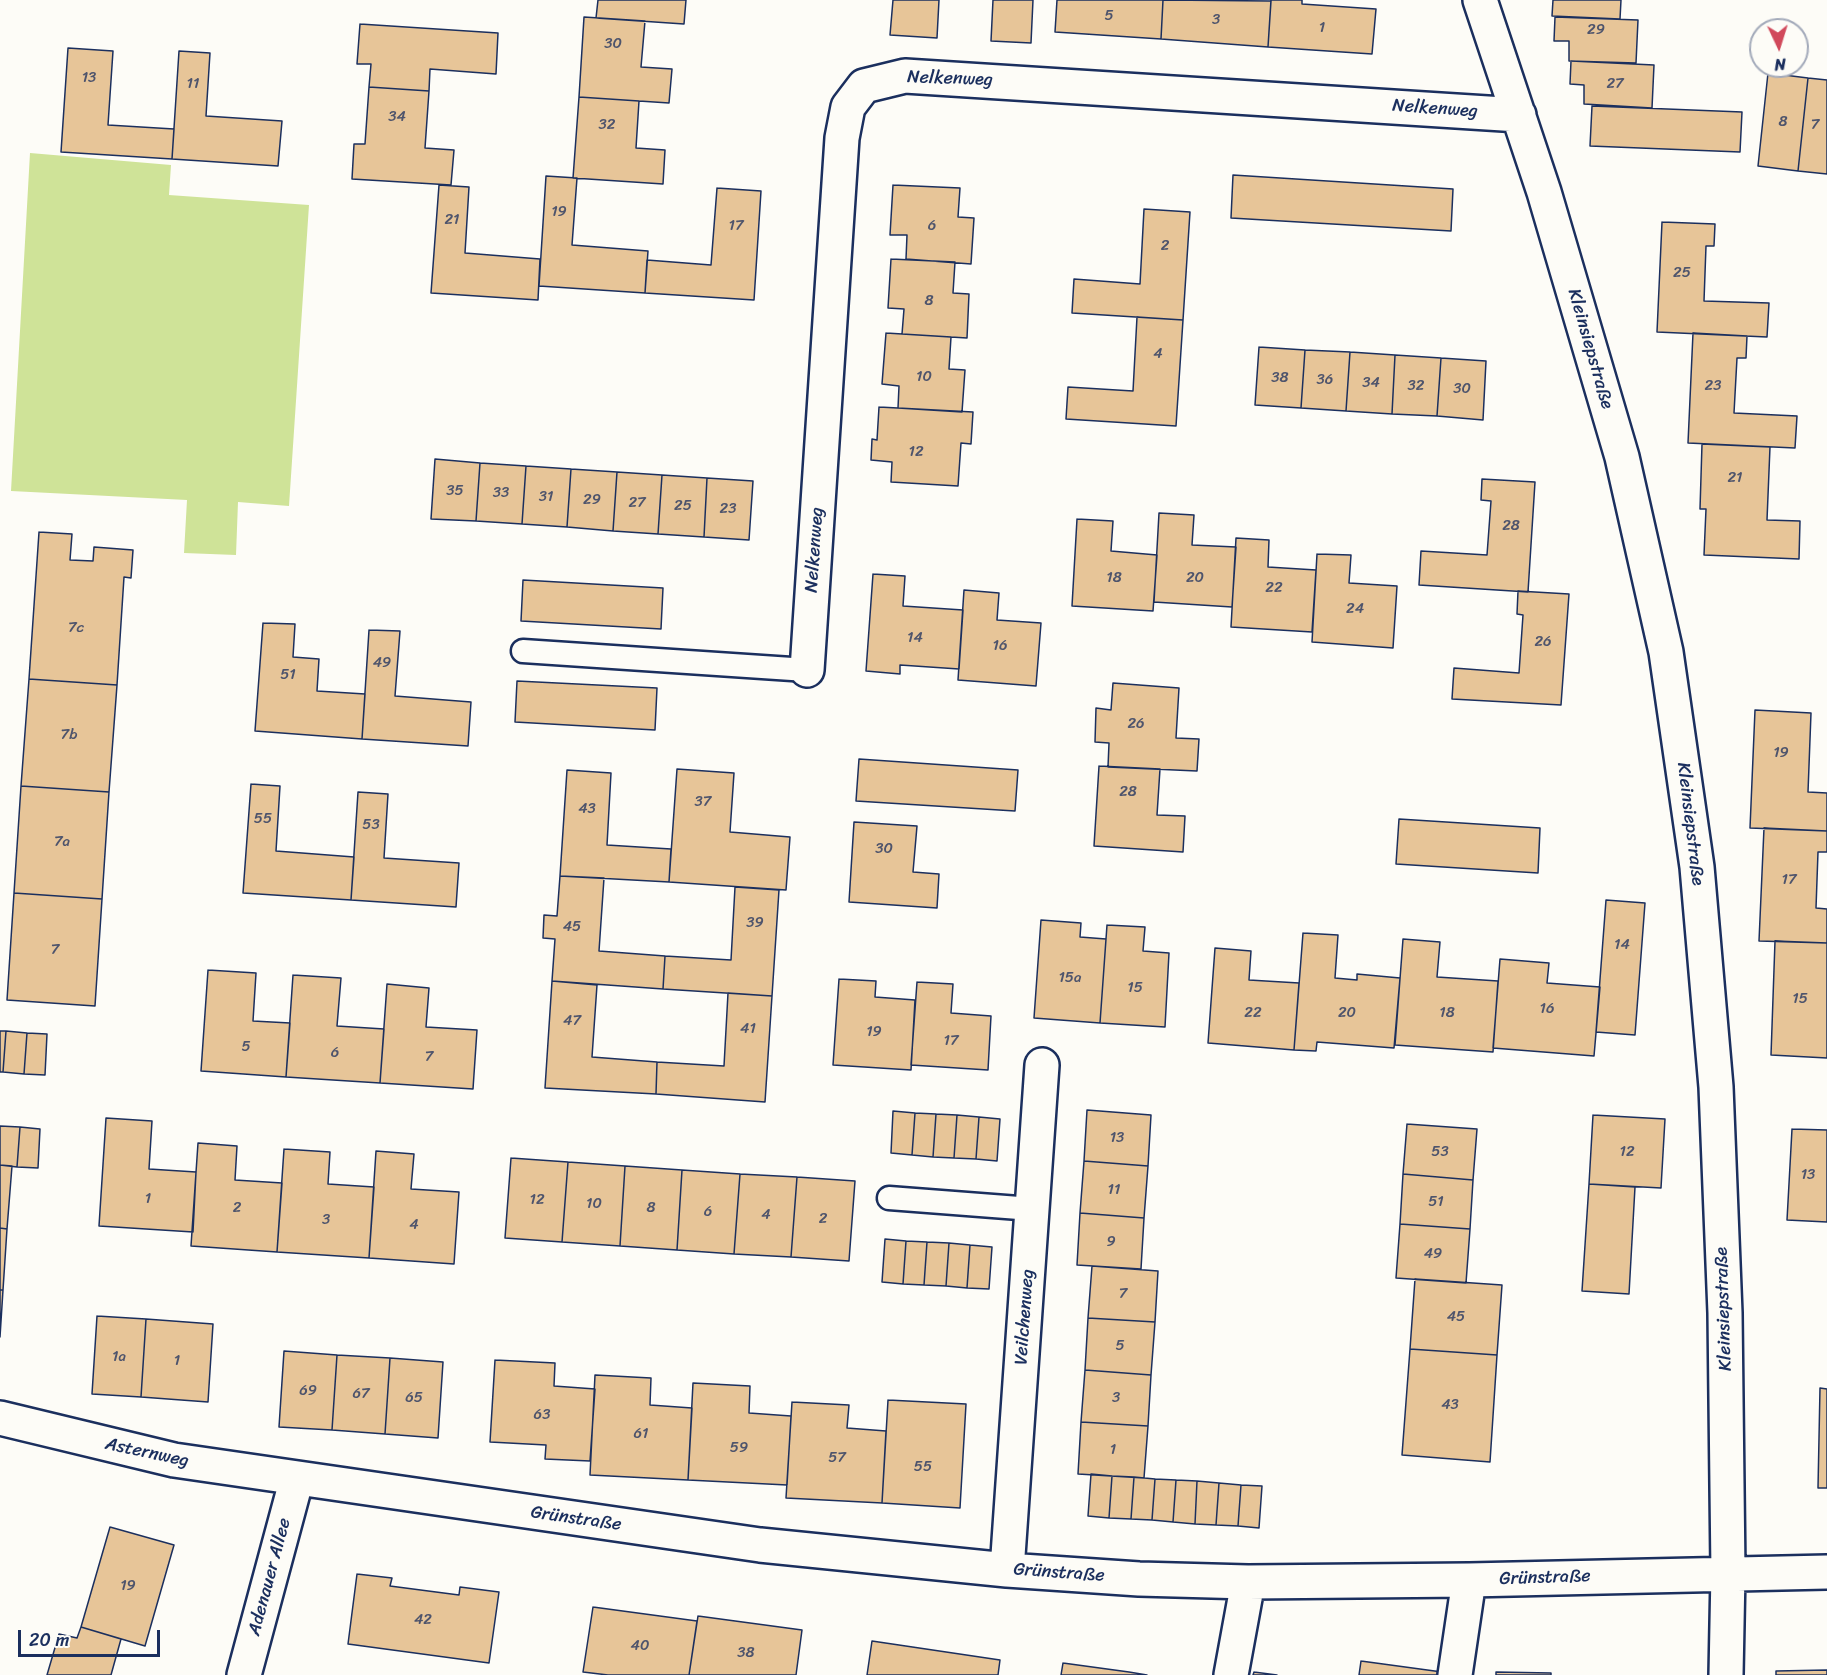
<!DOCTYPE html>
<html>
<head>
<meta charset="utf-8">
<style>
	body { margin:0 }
	#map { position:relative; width:1827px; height:1675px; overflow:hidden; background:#fdfcf7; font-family:Sriracha,sans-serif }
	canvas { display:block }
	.north { position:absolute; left:1749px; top:18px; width:60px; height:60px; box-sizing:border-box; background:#fdfcf7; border:2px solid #a3aaba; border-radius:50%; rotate:176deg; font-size:16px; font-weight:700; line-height:24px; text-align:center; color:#1b2f5e }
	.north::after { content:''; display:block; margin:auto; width:21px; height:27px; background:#d1495b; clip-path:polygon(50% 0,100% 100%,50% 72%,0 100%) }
	.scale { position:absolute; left:18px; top:1630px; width:142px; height:27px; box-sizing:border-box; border:3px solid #1b2f5e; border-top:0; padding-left:8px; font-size:18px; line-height:21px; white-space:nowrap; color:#1b2f5e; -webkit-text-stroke:4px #fdfcf7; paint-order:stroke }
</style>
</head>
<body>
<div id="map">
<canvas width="1827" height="1675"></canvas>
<div class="north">N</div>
<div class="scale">20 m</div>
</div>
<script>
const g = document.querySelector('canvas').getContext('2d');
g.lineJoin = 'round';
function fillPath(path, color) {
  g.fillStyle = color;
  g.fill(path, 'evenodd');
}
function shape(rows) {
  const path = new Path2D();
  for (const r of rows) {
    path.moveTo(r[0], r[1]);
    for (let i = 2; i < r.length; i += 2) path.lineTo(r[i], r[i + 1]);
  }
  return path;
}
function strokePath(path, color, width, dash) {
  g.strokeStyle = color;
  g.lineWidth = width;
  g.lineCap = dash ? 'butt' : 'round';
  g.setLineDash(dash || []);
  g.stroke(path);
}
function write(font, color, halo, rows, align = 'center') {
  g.font = font + ' Sriracha,sans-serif';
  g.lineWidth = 5;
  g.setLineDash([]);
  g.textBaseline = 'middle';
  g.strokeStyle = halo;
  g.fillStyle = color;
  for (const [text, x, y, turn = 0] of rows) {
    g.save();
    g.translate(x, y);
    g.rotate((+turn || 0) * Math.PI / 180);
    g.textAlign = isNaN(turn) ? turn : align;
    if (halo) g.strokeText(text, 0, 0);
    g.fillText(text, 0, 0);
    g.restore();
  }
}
fillPath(shape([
	[30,153,171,165,169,195,309,205,289,506,238,502,236,555,184,553,187,500,11,491]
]), '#cfe398');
const building = shape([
	[598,0,686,0,684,24,596,18,598,0],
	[893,0,939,0,937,38,890,35,893,0],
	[993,0,1033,0,1031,43,991,41,993,0],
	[1057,0,1163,0,1161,39,1055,32,1057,0],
	[1163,0,1271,1,1268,47,1161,39,1163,0],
	[1271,0,1302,0,1302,4,1376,9,1372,54,1268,47,1271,0],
	[1553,0,1621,0,1620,19,1552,16,1553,0],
	[584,17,645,21,641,67,672,69,669,103,579,97,584,17],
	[1555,17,1638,20,1636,63,1569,61,1569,41,1554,41,1555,17],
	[360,24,498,33,496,74,430,69,429,91,369,87,371,64,357,64,360,24],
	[68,48,113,51,108,125,174,129,172,159,61,152,68,48],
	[179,51,210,53,206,116,282,121,278,166,172,159,179,51],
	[1571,61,1654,65,1652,108,1584,104,1584,85,1570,84,1571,61],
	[1768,73,1808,78,1798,171,1758,166,1768,73],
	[1808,78,1827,80,1827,174,1798,171,1808,78],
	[369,87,429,91,425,148,454,150,451,185,352,179,354,144,365,144,369,87],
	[579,97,639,101,636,148,665,150,663,184,573,178,579,97],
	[1592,106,1742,112,1740,152,1590,146,1592,106],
	[1233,175,1453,189,1451,231,1231,218,1233,175],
	[546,176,577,178,572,245,648,251,645,293,539,286,546,176],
	[439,185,469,187,465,253,540,259,538,300,431,293,439,185],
	[893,185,960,188,958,217,974,218,971,264,906,259,907,235,890,235,893,185],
	[717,188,761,191,754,300,645,293,647,260,711,265,717,188],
	[1144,209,1190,212,1183,320,1072,313,1074,279,1140,284,1144,209],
	[1662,222,1715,224,1714,246,1706,246,1704,301,1769,303,1767,337,1657,332,1662,222],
	[891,259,955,262,953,293,969,294,967,338,902,334,904,309,888,308,891,259],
	[1137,317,1183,320,1176,426,1066,419,1068,387,1133,391,1137,317],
	[886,333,951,337,949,369,965,370,962,412,898,408,899,386,882,384,886,333],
	[1693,333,1747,336,1746,358,1737,358,1734,413,1797,416,1795,448,1688,443,1693,333],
	[1259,347,1305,350,1301,408,1255,405,1259,347],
	[1305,350,1350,352,1346,411,1301,408,1305,350],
	[1350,352,1395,355,1392,414,1346,411,1350,352],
	[1395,355,1441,358,1437,416,1392,414,1395,355],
	[1441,358,1486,361,1483,420,1437,416,1441,358],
	[879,407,973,412,971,444,961,443,958,486,891,482,892,462,871,460,872,439,877,440,879,407],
	[1702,444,1770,447,1767,520,1800,521,1799,559,1704,555,1706,509,1700,509,1702,444],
	[435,459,480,463,476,521,431,519,435,459],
	[480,463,526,466,522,524,476,521,480,463],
	[526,466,571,469,567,527,522,524,526,466],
	[571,469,617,472,613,531,567,527,571,469],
	[617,472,662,475,658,534,613,531,617,472],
	[662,475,707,478,704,537,658,534,662,475],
	[707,478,753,481,749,540,704,537,707,478],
	[1482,479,1535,482,1528,592,1419,585,1421,551,1487,555,1491,501,1481,500,1482,479],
	[1159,513,1194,515,1192,545,1236,547,1232,607,1154,602,1159,513],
	[1077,519,1113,521,1111,551,1157,555,1153,611,1072,606,1077,519],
	[39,532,72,534,70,560,93,561,94,547,133,550,131,578,124,577,117,685,29,679,39,532],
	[1236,538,1269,540,1268,567,1316,570,1312,632,1231,627,1236,538],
	[1317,554,1351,555,1349,583,1397,586,1393,648,1312,642,1317,554],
	[873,574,905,576,903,606,963,610,959,669,900,665,900,674,866,671,873,574],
	[523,580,663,588,661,629,521,621,523,580],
	[964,590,999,593,997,620,1041,623,1036,686,958,680,964,590],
	[1518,591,1569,594,1561,705,1452,699,1454,668,1519,673,1523,615,1517,614,1518,591],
	[263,623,295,624,293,657,319,659,317,691,365,694,362,739,255,731,263,623],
	[369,630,400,631,395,696,471,702,468,746,362,739,369,630],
	[29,679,117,685,109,792,21,786,29,679],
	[517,681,657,688,655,730,515,722,517,681],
	[1113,683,1179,688,1176,738,1199,739,1197,771,1108,767,1109,743,1095,742,1096,708,1111,710,1113,683],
	[1755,710,1811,713,1808,792,1827,793,1827,831,1750,828,1755,710],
	[859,759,1018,770,1015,811,856,801,859,759],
	[1099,766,1160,769,1157,815,1185,816,1183,852,1094,846,1099,766],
	[677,769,734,773,730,832,790,837,786,890,669,882,677,769],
	[567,770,611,773,607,845,671,849,669,882,560,876,567,770],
	[251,784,280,786,276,851,354,857,351,900,243,893,251,784],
	[21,786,109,792,102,899,14,893,21,786],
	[358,792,388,794,384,858,459,863,456,907,351,900,358,792],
	[1399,819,1540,828,1538,873,1396,864,1399,819],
	[854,822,917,826,913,872,939,874,937,908,849,902,854,822],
	[1764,828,1827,831,1827,852,1818,852,1816,908,1827,909,1827,943,1759,941,1764,828],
	[560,876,604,878,599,951,665,956,663,989,552,981,555,939,543,938,544,915,557,916,560,876],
	[735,887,779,890,772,996,663,989,665,956,731,960,735,887],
	[14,893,102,899,95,1006,7,1000,14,893],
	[1606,900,1645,903,1635,1035,1596,1032,1606,900],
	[1041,920,1081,923,1080,937,1106,939,1100,1023,1034,1018,1041,920],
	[1107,925,1145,927,1143,951,1169,953,1165,1027,1100,1023,1107,925],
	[1303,933,1338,935,1335,978,1357,980,1357,974,1400,978,1394,1048,1317,1042,1316,1051,1294,1050,1303,933],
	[1403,939,1440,942,1437,977,1498,981,1493,1052,1395,1045,1403,939],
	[1775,941,1827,943,1827,1058,1771,1055,1775,941],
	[1215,948,1251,951,1249,980,1299,983,1294,1050,1208,1043,1215,948],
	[1500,959,1549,963,1547,983,1600,987,1594,1056,1493,1048,1500,959],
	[208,970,256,973,253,1021,290,1023,286,1077,201,1071,208,970],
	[293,975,341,978,337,1026,384,1029,380,1083,286,1077,293,975],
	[839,979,876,981,875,997,915,1000,911,1070,833,1065,839,979],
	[552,981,597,985,592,1057,657,1062,656,1094,545,1088,552,981],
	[917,982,953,984,951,1013,991,1016,988,1070,911,1065,917,982],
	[387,984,429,988,426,1027,477,1030,473,1089,380,1083,387,984],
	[728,993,772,996,765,1102,656,1094,657,1062,724,1066,728,993],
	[0,1031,6,1031,3,1072,0,1072,0,1031],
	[6,1031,27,1033,24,1074,3,1072,6,1031],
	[27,1033,47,1034,45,1075,24,1074,27,1033],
	[1087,1110,1151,1115,1148,1166,1084,1161,1087,1110],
	[893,1111,915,1113,912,1155,891,1153,893,1111],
	[915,1113,936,1114,933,1157,912,1155,915,1113],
	[936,1114,957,1115,954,1158,933,1157,936,1114],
	[957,1115,979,1117,976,1159,954,1158,957,1115],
	[1593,1115,1665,1119,1661,1188,1589,1184,1593,1115],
	[979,1117,1000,1119,997,1161,976,1159,979,1117],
	[106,1118,152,1121,149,1169,196,1172,193,1232,99,1226,106,1118],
	[1407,1124,1477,1129,1473,1180,1403,1174,1407,1124],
	[0,1126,20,1127,17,1167,0,1165,0,1126],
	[20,1127,40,1129,38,1168,17,1167,20,1127],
	[1792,1129,1827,1130,1827,1222,1787,1220,1792,1129],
	[198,1143,237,1146,235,1180,282,1183,277,1252,191,1246,198,1143],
	[284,1149,330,1152,328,1184,374,1187,369,1258,277,1252,284,1149],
	[376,1151,414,1154,411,1189,459,1192,454,1264,369,1258,376,1151],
	[511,1158,568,1162,562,1242,505,1238,511,1158],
	[1084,1161,1148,1166,1144,1218,1080,1213,1084,1161],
	[568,1162,625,1166,620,1246,562,1242,568,1162],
	[0,1165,12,1166,7,1229,0,1228,0,1165],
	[625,1166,682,1170,677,1250,620,1246,625,1166],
	[682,1170,740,1174,734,1254,677,1250,682,1170],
	[740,1174,797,1177,791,1257,734,1254,740,1174],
	[1403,1174,1473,1180,1470,1229,1400,1224,1403,1174],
	[797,1177,855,1181,849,1261,791,1257,797,1177],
	[1589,1184,1635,1187,1629,1294,1582,1291,1589,1184],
	[1080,1213,1144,1218,1141,1269,1077,1265,1080,1213],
	[1400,1224,1470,1229,1466,1283,1396,1278,1400,1224],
	[0,1228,7,1229,3,1290,0,1290,0,1228],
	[885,1239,906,1241,903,1284,882,1282,885,1239],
	[906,1241,927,1242,924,1285,903,1284,906,1241],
	[927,1242,949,1243,946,1286,924,1285,927,1242],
	[949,1243,970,1245,967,1288,946,1286,949,1243],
	[970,1245,992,1247,989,1289,967,1288,970,1245],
	[1092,1266,1158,1271,1155,1322,1088,1318,1092,1266],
	[1415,1279,1502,1285,1497,1355,1410,1349,1415,1279],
	[0,1290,3,1290,0,1337,0,1290],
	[97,1316,146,1319,141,1397,92,1394,97,1316],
	[1088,1318,1155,1322,1151,1375,1085,1370,1088,1318],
	[146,1319,213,1324,208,1402,141,1397,146,1319],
	[1410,1349,1497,1355,1490,1462,1402,1455,1410,1349],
	[284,1351,337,1355,332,1430,279,1427,284,1351],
	[337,1355,390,1358,385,1434,332,1430,337,1355],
	[390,1358,443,1362,438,1438,385,1434,390,1358],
	[495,1360,555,1363,554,1386,595,1389,590,1461,545,1459,546,1445,490,1442,495,1360],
	[1085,1370,1151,1375,1148,1426,1081,1422,1085,1370],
	[595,1375,651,1378,650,1405,692,1408,688,1480,590,1475,595,1375],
	[693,1383,750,1386,749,1413,791,1416,787,1485,688,1480,693,1383],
	[1820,1388,1827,1389,1827,1488,1818,1488,1820,1388],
	[888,1400,966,1404,960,1508,882,1503,888,1400],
	[792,1402,849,1405,847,1428,886,1431,882,1503,786,1498,792,1402],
	[1081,1422,1148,1426,1144,1478,1078,1474,1081,1422],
	[1091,1474,1112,1476,1109,1518,1088,1516,1091,1474],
	[1112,1476,1134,1477,1131,1519,1109,1518,1112,1476],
	[1134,1477,1155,1479,1152,1520,1131,1519,1134,1477],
	[1155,1479,1176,1480,1173,1522,1152,1520,1155,1479],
	[1176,1480,1197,1481,1195,1524,1173,1522,1176,1480],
	[1197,1481,1219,1483,1216,1525,1195,1524,1197,1481],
	[1219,1483,1241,1485,1238,1526,1216,1525,1219,1483],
	[1241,1485,1262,1486,1259,1528,1238,1526,1241,1485],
	[110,1527,174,1545,145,1646,81,1627,110,1527],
	[357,1574,392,1578,390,1586,459,1595,460,1587,499,1592,489,1663,348,1644,357,1574],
	[593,1607,697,1621,689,1675,608,1675,583,1672,593,1607],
	[698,1616,802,1630,796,1675,689,1675,698,1616],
	[81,1627,121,1639,111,1675,47,1675,59,1634,77,1638,81,1627],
	[872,1641,1000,1660,998,1675,867,1675,872,1641],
	[1361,1661,1442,1672,1442,1675,1359,1675,1361,1661],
	[1063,1663,1129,1672,1147,1675,1061,1675,1063,1663],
	[1827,1670,1827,1675,1776,1675,1776,1671,1827,1670],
	[1254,1672,1277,1675,1253,1675,1254,1672],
	[1496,1672,1551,1673,1551,1675,1496,1675,1496,1672]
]);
fillPath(building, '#e7c598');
strokePath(building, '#1b2f5e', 1.5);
const service = shape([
	[523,651,807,670],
	[889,1198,1032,1209]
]);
const minor = shape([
	[1480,0,1544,192,1622,457,1666,652,1697,867,1716,1087,1725,1313,1728,1573,1726,1675],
	[807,670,842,138,848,107,864,86,905,76,1519,115],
	[0,1418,174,1460,760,1545,1007,1570,1139,1579,1248,1582,1469,1580,1827,1572],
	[1007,1570,1042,1065],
	[244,1675,297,1478],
	[1231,1675,1248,1582],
	[1455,1675,1469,1580]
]);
strokePath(service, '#1b2f5e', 27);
strokePath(minor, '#1b2f5e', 38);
strokePath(service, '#fdfcf7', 22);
strokePath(minor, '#fdfcf7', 33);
write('15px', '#4e546c', null, [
	["5",1109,16],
	["3",1216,20],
	["1",1322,28],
	["29",1596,30],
	["30",613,44],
	["13",89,78],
	["11",193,84],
	["27",1615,84],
	["34",397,117],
	["8",1783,122],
	["32",607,125],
	["7",1815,125],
	["19",559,212],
	["21",452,220],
	["17",736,226],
	["6",932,226],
	["2",1165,246],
	["25",1682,273],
	["8",929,301],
	["4",1158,354],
	["10",924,377],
	["38",1280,378],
	["36",1325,380],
	["34",1371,383],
	["32",1416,386],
	["23",1713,386],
	["30",1462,389],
	["12",916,452],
	["21",1735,478],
	["35",455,491],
	["33",501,493],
	["31",546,497],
	["29",592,500],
	["27",637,503],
	["25",683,506],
	["23",728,509],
	["28",1511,526],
	["18",1114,578],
	["20",1195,578],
	["22",1274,588],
	["24",1355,609],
	["7c",76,628],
	["14",915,638],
	["26",1543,642],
	["16",1000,646],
	["49",382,663],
	["51",288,675],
	["26",1136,724],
	["7b",69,735],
	["19",1781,753],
	["28",1128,792],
	["37",703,802],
	["43",587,809],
	["55",263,819],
	["53",371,825],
	["7a",62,842],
	["30",884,849],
	["17",1789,880],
	["39",755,923],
	["45",572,927],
	["14",1622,945],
	["7",55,950],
	["15a",1070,978],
	["15",1135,988],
	["15",1800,999],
	["16",1547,1009],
	["22",1253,1013],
	["20",1347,1013],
	["18",1447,1013],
	["47",572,1021],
	["41",748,1029],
	["19",874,1032],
	["17",951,1041],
	["5",246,1047],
	["6",335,1053],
	["7",429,1057],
	["13",1117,1138],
	["53",1440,1152],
	["12",1627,1152],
	["13",1808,1175],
	["11",1114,1190],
	["1",148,1199],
	["12",537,1200],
	["51",1436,1202],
	["10",594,1204],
	["2",237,1208],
	["8",651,1208],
	["6",708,1212],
	["4",766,1215],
	["2",823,1219],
	["3",326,1220],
	["4",414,1225],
	["9",1111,1242],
	["49",1433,1254],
	["7",1123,1294],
	["45",1456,1317],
	["5",1120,1346],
	["1a",119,1357],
	["1",177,1361],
	["69",308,1391],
	["67",361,1394],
	["65",414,1398],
	["3",1116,1398],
	["43",1450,1405],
	["63",542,1415],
	["61",641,1434],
	["59",739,1448],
	["1",1113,1450],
	["57",837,1458],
	["55",923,1467],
	["19",128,1586],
	["42",423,1620],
	["40",640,1646],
	["38",746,1653]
]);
write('18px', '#1b2f5e', '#fdfcf7', [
	["Nelkenweg",950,79,2],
	["Nelkenweg",1435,109,4],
	["Kleinsiepstraße",1590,349,74],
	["Nelkenweg",815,550,-86],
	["Kleinsiepstraße",1690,824,83],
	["Kleinsiepstraße",1724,1309,-92],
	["Veilchenweg",1025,1317,-86],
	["Asternweg",147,1453,12],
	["Grünstraße",576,1519,8],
	["Grünstraße",1059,1573,4],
	["Adenauer Allee",270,1577,-75],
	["Grünstraße",1545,1578,-2]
]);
</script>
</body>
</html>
